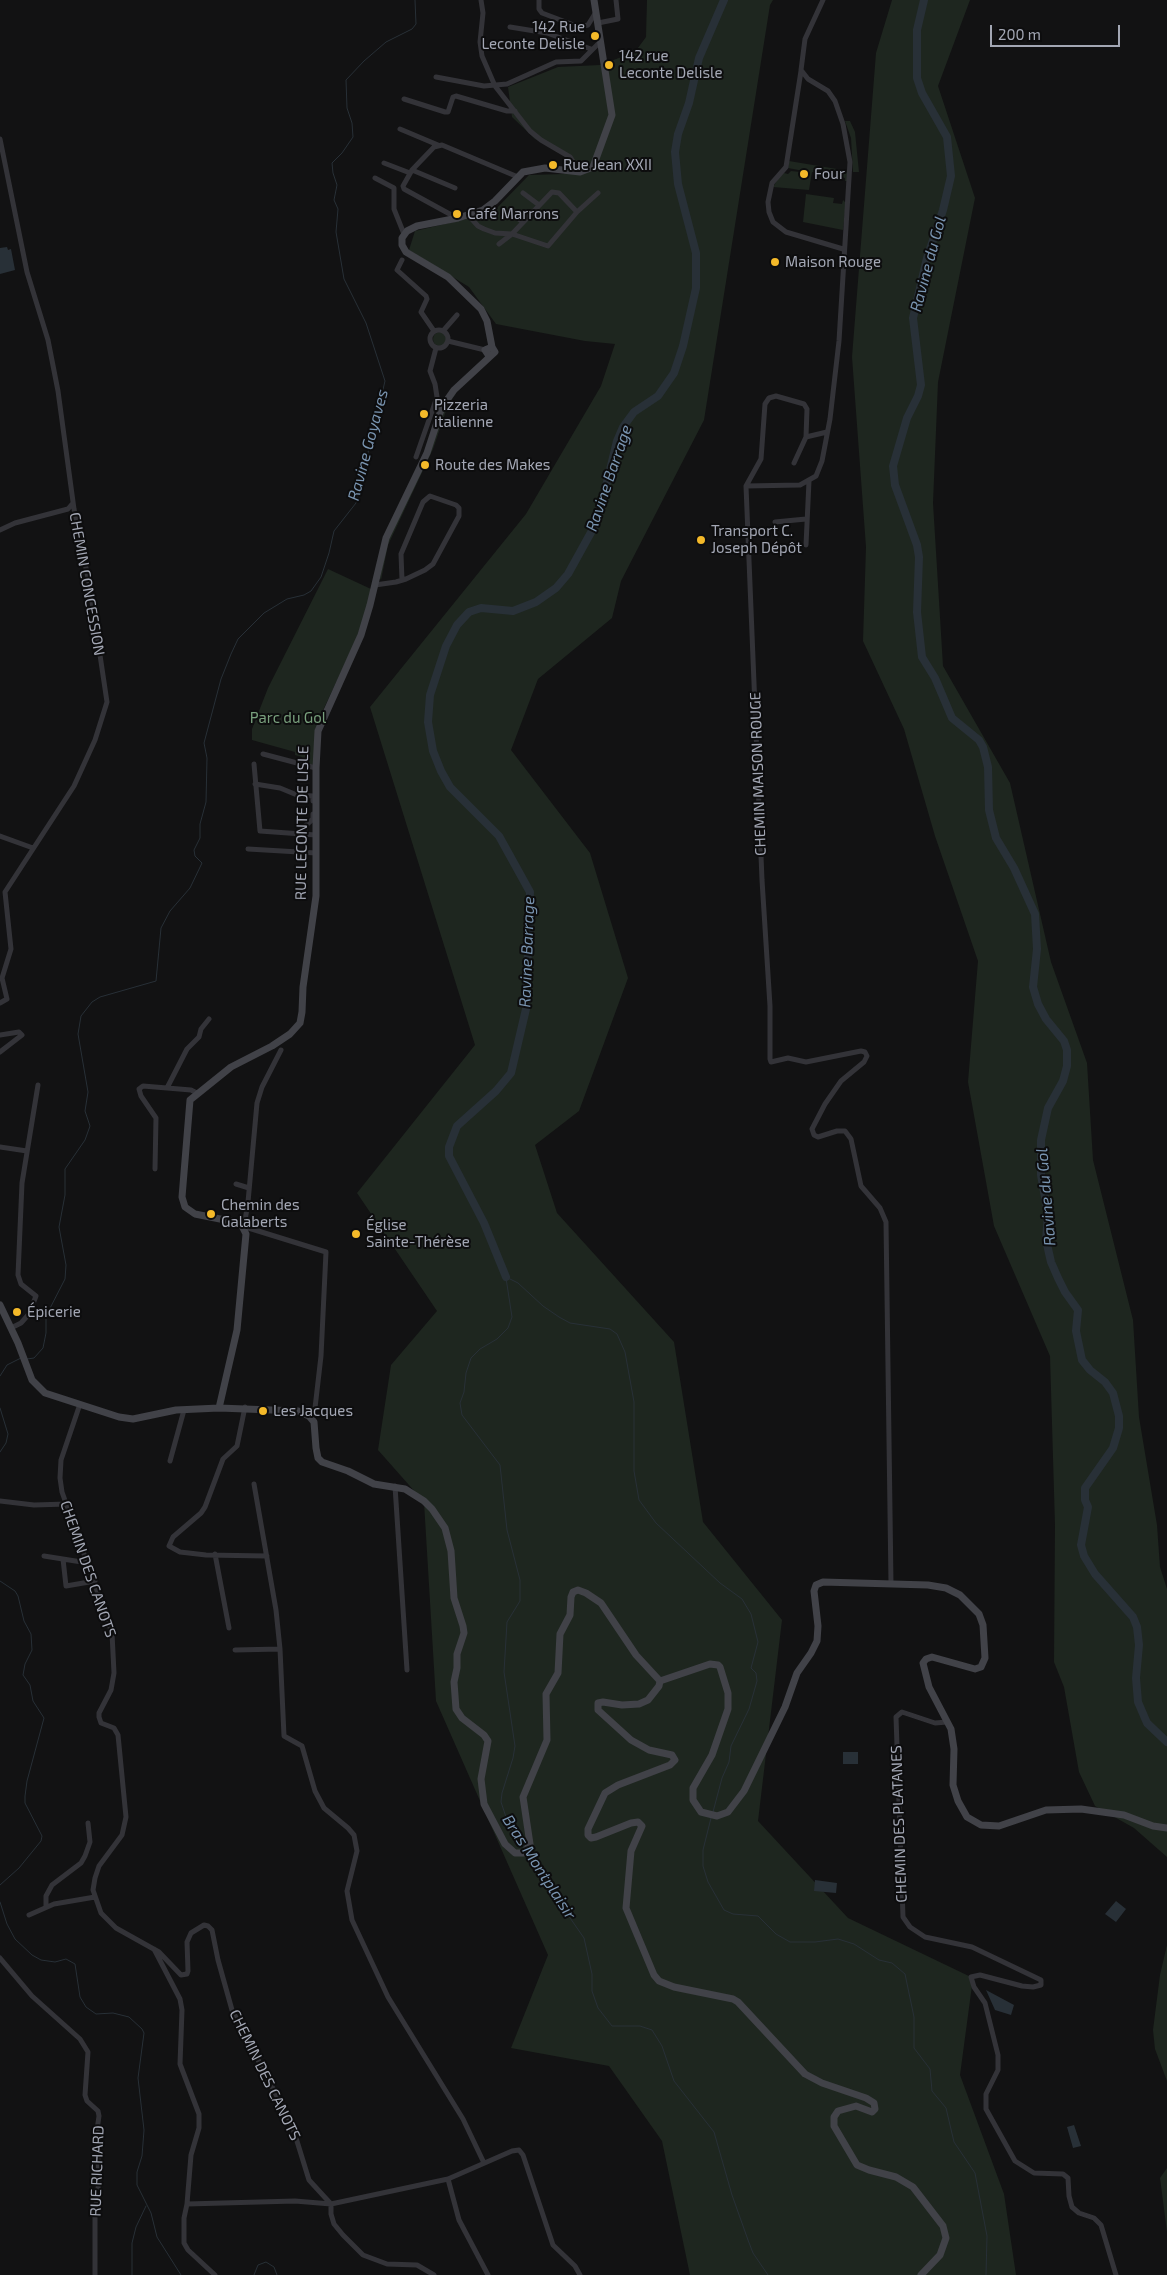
<!DOCTYPE html>
<html>
<head>
<meta charset="utf-8">
<style>
	body { margin:0 }
	#map { position:relative; width:1167px; height:2275px; overflow:hidden; background:#121213; font-family:"Exo 2",sans-serif }
	canvas { display:block }
	.scale { position:absolute; left:990px; top:25px; width:130px; height:22px; box-sizing:border-box; border:2px solid #a3a7b4; border-top:0; padding-left:6px; font-size:15px; line-height:18px; white-space:nowrap; color:#a3a7b4; -webkit-text-stroke:4px #0d0d0e; paint-order:stroke }
</style>
</head>
<body>
<div id="map">
<canvas width="1167" height="2275"></canvas>
<div class="scale">200 m</div>
</div>
<script>
const g = document.querySelector('canvas').getContext('2d');
g.lineJoin = 'round';
function fillPath(path, color) {
  g.fillStyle = color;
  g.fill(path, 'evenodd');
}
function shape(rows) {
  const path = new Path2D();
  for (const r of rows) {
    if (r.length === 3) {
      path.moveTo(r[0] + r[2], r[1]);
      path.arc(r[0], r[1], r[2], 0, 2 * Math.PI);
      continue;
    }
    path.moveTo(r[0], r[1]);
    for (let i = 2; i < r.length; i += 2) path.lineTo(r[i], r[i + 1]);
  }
  return path;
}
function strokePath(path, color, width, dash) {
  g.strokeStyle = color;
  g.lineWidth = width;
  g.lineCap = dash ? 'butt' : 'round';
  g.setLineDash(dash || []);
  g.stroke(path);
}
function write(font, color, halo, rows, align = 'center') {
  g.font = font + ' "Exo 2",sans-serif';
  g.lineWidth = 4;
  g.setLineDash([]);
  g.textBaseline = 'middle';
  g.strokeStyle = halo;
  g.fillStyle = color;
  for (const [text, x, y, turn = 0] of rows) {
    g.save();
    g.translate(x, y);
    g.rotate((+turn || 0) * Math.PI / 180);
    g.textAlign = isNaN(turn) ? turn : align;
    if (halo) g.strokeText(text, 0, 0);
    g.fillText(text, 0, 0);
    g.restore();
  }
}
fillPath(shape([
	[647,0,773,0,770,5,704,420,621,581,612,618,538,679,511,750,590,853,628,978,579,1111,535,1145,557,1213,674,1342,703,1522,782,1620,758,1821,848,1918,973,1978,960,2075,1004,2194,1016,2275,690,2275,662,2141,609,2066,511,2048,548,1955,436,1701,424,1502,378,1450,391,1365,437,1311,357,1193,475,1045,370,707,526,514,601,386,615,344,585,341,496,324,469,287,409,250,415,231,492,213,529,175,564,174,574,160,535,139,512,117,508,87,558,67,600,65,635,52,646,37],
	[892,0,970,0,938,86,975,198,938,382,933,503,943,666,1010,783,1051,962,1087,1063,1093,1160,1133,1320,1139,1417,1157,1525,1160,1567,1167,1589,1167,1857,1134,1828,1095,1806,1079,1772,1064,1687,1054,1662,1055,1525,1050,1356,994,1226,968,1082,978,961,935,836,904,729,863,641,866,547,852,357,876,53],
	[845,121,850,121,855,132,859,172,853,172,851,138],
	[789,161,849,171,847,181,845,181,845,178,812,172,809,190,773,187,779,177,784,173,788,174,791,171,809,173,809,172,788,168],
	[806,194,834,198,833,203,842,204,843,200,846,203,843,230,803,222],
	[440,339,7],
	[459,389,448,405,433,449,388,545,381,580,380,578,386,545,444,409],
	[328,569,371,589,365,615,354,644,318,721,314,765,300,762,302,757,295,755,295,752,252,740,252,729,268,688],
	[1167,1945,1167,2081,1155,2049,1153,2030,1160,1975],
	[1167,2168,1167,2232,1160,2178]
]), '#1e261f');
fillPath(shape([
	[7,247,8,250,11,249,15,270,0,274,0,248],
	[843,1752,858,1752,858,1764,843,1764],
	[815,1880,837,1883,836,1893,814,1891],
	[1116,1901,1126,1909,1116,1922,1105,1914],
	[986,1990,1014,2005,1011,2015,995,2010],
	[1074,2125,1081,2146,1073,2148,1067,2127]
]), '#283037');
strokePath(shape([
	[506,1277,518,1283,543,1306,559,1317,570,1323,610,1329,617,1334,625,1352,634,1402,634,1471,639,1500,656,1523,720,1583,742,1599,751,1614,758,1642,751,1668,756,1673,757,1681,749,1709,731,1746,729,1762,722,1778,713,1812],
	[506,1278,512,1317,508,1328,497,1339,480,1349,471,1358,466,1373,464,1392,460,1403,462,1415,500,1465,507,1530,520,1580,520,1601,507,1622,504,1672,515,1746,513,1758,502,1793,501,1802,508,1823,524,1847],
	[27,1359,34,1358,43,1348,46,1333,46,1316,65,1279,66,1265,59,1227,65,1195,65,1169,85,1140,90,1126,85,1111,88,1092,78,1034,81,1016,92,1002,100,997,156,981,161,928,170,911,190,888,202,863,195,856,194,850,200,838,200,824,206,802,207,758,204,743,221,679,231,654,238,639,264,613,287,599,304,595,311,591,321,577,329,553,334,531,356,503,385,381,366,323,344,279,336,232,338,209,334,200,337,185,333,173,332,163,342,153,353,137,352,123,347,108,346,80,364,61,386,42,412,29,416,24,415,0],
	[0,1376,7,1365,21,1358],
	[0,1408,8,1434,6,1443,0,1452],
	[0,1581,15,1591,18,1596,24,1621,31,1634,32,1650,25,1664,23,1675,30,1685,33,1701,44,1718,27,1781,25,1796,25,1803,42,1836,41,1841,19,1868,0,1885],
	[711,1818,703,1850,703,1866,708,1882,724,1910,733,1914,758,1916,776,1934,790,1942,815,1942,838,1939,854,1944,879,1960,892,1963,905,1974,914,2017,914,2048,930,2069,932,2091,946,2108,954,2142,975,2173,987,2236,986,2275],
	[528,1852,547,1878,568,1915,584,1938,592,1974,592,1991,598,2008,612,2026,640,2026,652,2030,662,2046,674,2081,714,2132,732,2195,748,2240,753,2253,768,2275],
	[0,1902,7,1924,15,1939,32,1955,41,1960,55,1962,66,1959,75,1964,80,1997,86,2007,96,2014,113,2013,129,2017,142,2029,144,2033,138,2078,144,2130,142,2156,137,2172,137,2185,151,2213,157,2237,181,2275],
	[132,2275,132,2243,136,2227,146,2206],
	[254,2275,258,2265,266,2262,274,2267,277,2275]
]), '#283037', 1);
strokePath(shape([
	[924,0,917,30,917,78,922,93,947,137,951,176,943,210,927,258,913,318,921,385,918,396,907,418,893,466,895,485,917,545,919,557,917,612,922,657,935,678,952,718,979,740,983,747,988,767,989,810,996,838,1014,868,1035,914,1037,949,1033,987,1038,1004,1046,1019,1064,1041,1067,1050,1067,1066,1063,1081,1048,1108,1041,1140,1041,1175,1048,1214,1046,1240,1051,1262,1058,1278,1065,1292,1078,1310,1076,1331,1082,1360,1090,1370,1105,1382,1113,1393,1119,1416,1119,1428,1113,1448,1085,1488,1085,1500,1088,1507,1081,1545,1084,1556,1095,1574,1133,1617,1137,1627,1139,1645,1136,1678,1138,1702,1147,1723,1167,1742],
	[506,1277,484,1223,449,1156,449,1147,457,1126,496,1091,511,1073,526,1009,530,892,499,836,450,787,441,771,433,751,428,722,430,695,446,646,457,625,469,612,481,608,513,611,536,602,556,588,568,574,594,527,601,507,617,441,623,427,634,412,658,396,674,373,683,346,696,288,696,253,678,184,675,152,678,134,689,103,699,58,724,0]
]), '#283037', 8);
strokePath(shape([
	[481,0,483,13,480,42,482,56,495,86,530,131,541,140,570,157,580,172],
	[539,0,539,9,542,13,579,27,588,25,596,12],
	[598,23,618,19,616,0],
	[510,27,547,33,591,49],
	[801,71,786,167,772,183,768,202,769,212,773,222,786,232,843,249],
	[436,77,484,86,507,84,556,62,581,61,600,42],
	[404,99,445,112,448,112,453,97,456,96,507,111,515,111],
	[400,129,438,145],
	[0,139,27,272,48,340,58,391,74,509,90,588,107,702,95,740,74,786,5,892,11,949,2,978,7,999,0,1003],
	[384,163,410,173],
	[412,170,455,188],
	[375,178,394,188,394,209,404,234],
	[523,193,539,205],
	[508,212,523,222],
	[469,216,478,226,484,229,495,233,512,234,548,246,577,212,598,193],
	[457,218,404,189,403,186,412,170,434,147,442,145,518,177],
	[499,244,512,234,552,192,559,193,577,212],
	[402,260,397,270,426,296,427,299,421,312,434,331],
	[439,339,9],
	[443,331,457,315],
	[448,341,485,350],
	[827,432,806,437,807,409,804,404,776,396,769,398,765,404,761,459,746,486,762,880,770,1006,770,1059,771,1062,788,1058,806,1062,861,1051,865,1052,867,1056,864,1062,841,1081,825,1104,812,1129,814,1135,818,1137,837,1131,845,1131,851,1139,861,1186,880,1208,886,1222,891,1584],
	[416,457,437,397,435,384,430,371,436,348],
	[794,463,806,437],
	[746,486,800,485,816,476,822,461,830,419,839,341,850,162,843,124,835,101,828,91,808,79,801,70,805,39,823,0],
	[775,522,806,519],
	[0,530,15,523,68,509,73,503],
	[806,545,809,481],
	[375,585,396,582,406,579,425,570,433,564,459,516,459,508,456,505,430,496,423,502,401,554,402,580],
	[263,754,316,768],
	[254,764,260,831,316,835],
	[255,784,280,788,297,795,313,796,313,801],
	[305,834,305,826,313,819,313,814],
	[0,836,33,848],
	[248,849,316,853],
	[0,1035,19,1032,22,1035,0,1052],
	[167,1088,187,1049,199,1037,201,1029,209,1019],
	[0,1147,27,1151],
	[155,1169,156,1118,141,1096,139,1089,143,1086,191,1090,197,1093],
	[236,1184,249,1188],
	[242,1226,326,1252,321,1356,315,1408,309,1416],
	[244,1227,248,1202,257,1103,262,1087,281,1050],
	[11,1328,21,1323,29,1314,36,1296,21,1284,18,1275,22,1183,38,1085],
	[80,1404,61,1460,60,1478,62,1492,112,1633,114,1673,111,1690,99,1713,99,1717,101,1723,114,1728,118,1735,126,1817,122,1835,99,1866,95,1878,93,1890,101,1913,116,1928,159,1952,181,1975,187,1974,188,1971,187,1942,191,1933,204,1925,208,1926,212,1930,218,1960,232,2010,292,2125,309,2180,331,2204,448,2179,512,2151,519,2150,523,2155,553,2245,575,2266,580,2275],
	[245,1407,237,1446,223,1459,205,1507,201,1513,173,1537,169,1546,180,1552,206,1555,267,1556],
	[170,1461,184,1410],
	[254,1484,276,1610,280,1649,284,1736,302,1746,315,1791,324,1808,348,1828,354,1835,357,1851,347,1891,352,1920,388,1997,463,2119,484,2163],
	[395,1486,407,1670],
	[0,1501,34,1505,67,1504],
	[215,1554,229,1628],
	[44,1556,88,1563],
	[63,1559,66,1586,95,1581],
	[235,1650,280,1649],
	[947,1722,935,1723,902,1712,896,1717,903,1917,910,1927,925,1937,972,1947,1041,1980,1041,1985,1033,1987,1022,1986,980,1975,971,1977,974,1987,985,2003,998,2055,998,2070,986,2094,986,2109,1015,2161,1034,2173,1063,2174,1068,2178,1069,2196,1072,2207,1079,2213,1094,2218,1101,2225,1116,2275],
	[46,1907,46,1896,52,1885,81,1863,85,1856,90,1842,88,1823],
	[29,1915,54,1904,95,1897],
	[154,1949,180,1999,182,2010,180,2064,199,2114,199,2128,191,2155,187,2204,184,2218,184,2243,188,2250,215,2275],
	[0,1958,32,1996,80,2039,88,2052,85,2095,87,2101,98,2111,99,2116,97,2130,99,2180,95,2213,95,2275],
	[448,2179,459,2220,488,2275],
	[187,2204,295,2201,331,2204,331,2214,334,2224,343,2235,363,2255,387,2264,417,2265,434,2275]
]), '#333338', 5);
strokePath(shape([
	[489,356,485,350,492,347],
	[0,1305,18,1343,32,1380,45,1393,119,1417,133,1419,176,1410,219,1408,298,1411,309,1416,314,1422,316,1448,318,1458,322,1462,348,1471,374,1484,405,1489,424,1501,432,1509,445,1528,451,1551,454,1598,463,1626,464,1633,457,1654,457,1668,454,1682,456,1709,462,1718,484,1735,488,1741,481,1779,484,1804,505,1844,515,1853,524,1853,530,1844,523,1797,547,1740,546,1694,558,1673,560,1634,570,1615,571,1597,573,1592,578,1590,586,1593,601,1603,636,1655,660,1681,710,1664,718,1665,720,1667,728,1693,728,1709,712,1755,693,1788,693,1800,701,1812,717,1816,728,1812,744,1791,785,1707,797,1673,811,1653,817,1641,818,1626,814,1591,816,1585,823,1582,928,1585,946,1588,960,1595,979,1614,983,1625,985,1658,981,1667,975,1669,932,1657,926,1659,923,1663,929,1687,951,1729,954,1749,953,1785,958,1801,967,1817,981,1825,999,1826,1046,1810,1081,1809,1124,1815,1153,1826,1167,1828],
	[219,1408,237,1330,246,1234,242,1226,235,1222,195,1214,185,1207,182,1197,190,1100,231,1067,272,1046,290,1034,300,1023,302,1012,303,987,316,896,316,768,318,731,361,635,370,605,386,538,427,453,442,407,454,390,495,352,492,347,487,321,481,309,448,277,406,252,402,245,402,238,407,231,417,226,458,218,483,210,495,201,523,172,545,168,580,172,593,167,612,115,594,0],
	[660,1681,659,1686,648,1700,639,1704,622,1705,603,1702,598,1703,598,1710,631,1740,649,1750,672,1755,675,1760,670,1765,618,1785,605,1793,588,1829,588,1835,591,1838,596,1837,631,1823,638,1822,642,1826,631,1851,626,1908,654,1975,659,1981,674,1987,733,1999,738,2002,805,2074,822,2083,866,2098,874,2103,875,2109,872,2112,856,2106,838,2111,834,2117,834,2126,857,2165,869,2170,896,2177,913,2187,943,2226,946,2238,940,2255,921,2275]
]), '#414248', 7);
for (const [x, y, r, color] of [
	[595,36,5,"#f4b929"],
	[609,65,5,"#f4b929"],
	[553,165,5,"#f4b929"],
	[804,174,5,"#f4b929"],
	[457,214,5,"#f4b929"],
	[775,262,5,"#f4b929"],
	[424,414,5,"#f4b929"],
	[425,465,5,"#f4b929"],
	[701,540,5,"#f4b929"],
	[211,1214,5,"#f4b929"],
	[356,1234,5,"#f4b929"],
	[17,1312,5,"#f4b929"],
	[263,1411,5,"#f4b929"]
]) {
  const dot = new Path2D();
  dot.arc(x, y, r, 0, 2 * Math.PI);
  g.fillStyle = color;
  g.fill(dot);
  strokePath(dot, '#0d0d0e', 2);
}
write('15px', '#a3a7b4', '#0d0d0e', [
	["142 Rue",585,27,"right"],
	["Leconte Delisle",585,44,"right"],
	["142 rue",619,56],
	["Leconte Delisle",619,73],
	["Rue Jean XXII",563,165],
	["Four",814,174],
	["Café Marrons",467,214],
	["Maison Rouge",785,262],
	["Pizzeria",434,405],
	["italienne",434,422],
	["Route des Makes",435,465],
	["Transport C.",711,531],
	["Joseph Dépôt",711,548],
	["Chemin des",221,1205],
	["Galaberts",221,1222],
	["Église",366,1225],
	["Sainte-Thérèse",366,1242],
	["Épicerie",27,1312],
	["Les Jacques",273,1411]
], 'left');
write('15px', '#a3a7b4', '#0d0d0e', [
	["CHEMIN CONCESSION",87,584,80],
	["CHEMIN MAISON ROUGE",758,774,-92],
	["RUE LECONTE DE LISLE",302,823,-89],
	["CHEMIN DES CANOTS",88,1569,71],
	["CHEMIN DES PLATANES",899,1824,-92],
	["CHEMIN DES CANOTS",265,2075,64],
	["RUE RICHARD",97,2171,-88]
]);
write('15px', '#79a07d', '#0d0d0e', [
	["Parc du Gol",288,718]
]);
write('italic 16px', '#7994b0', '#0d0d0e', [
	["Ravine du Gol",928,264,-75],
	["Ravine Goyaves",368,445,-75],
	["Ravine Barrage",609,478,-71],
	["Ravine Barrage",527,952,-88],
	["Ravine du Gol",1046,1197,-95],
	["Bras Montplaisir",539,1867,57]
]);
</script>
</body>
</html>
